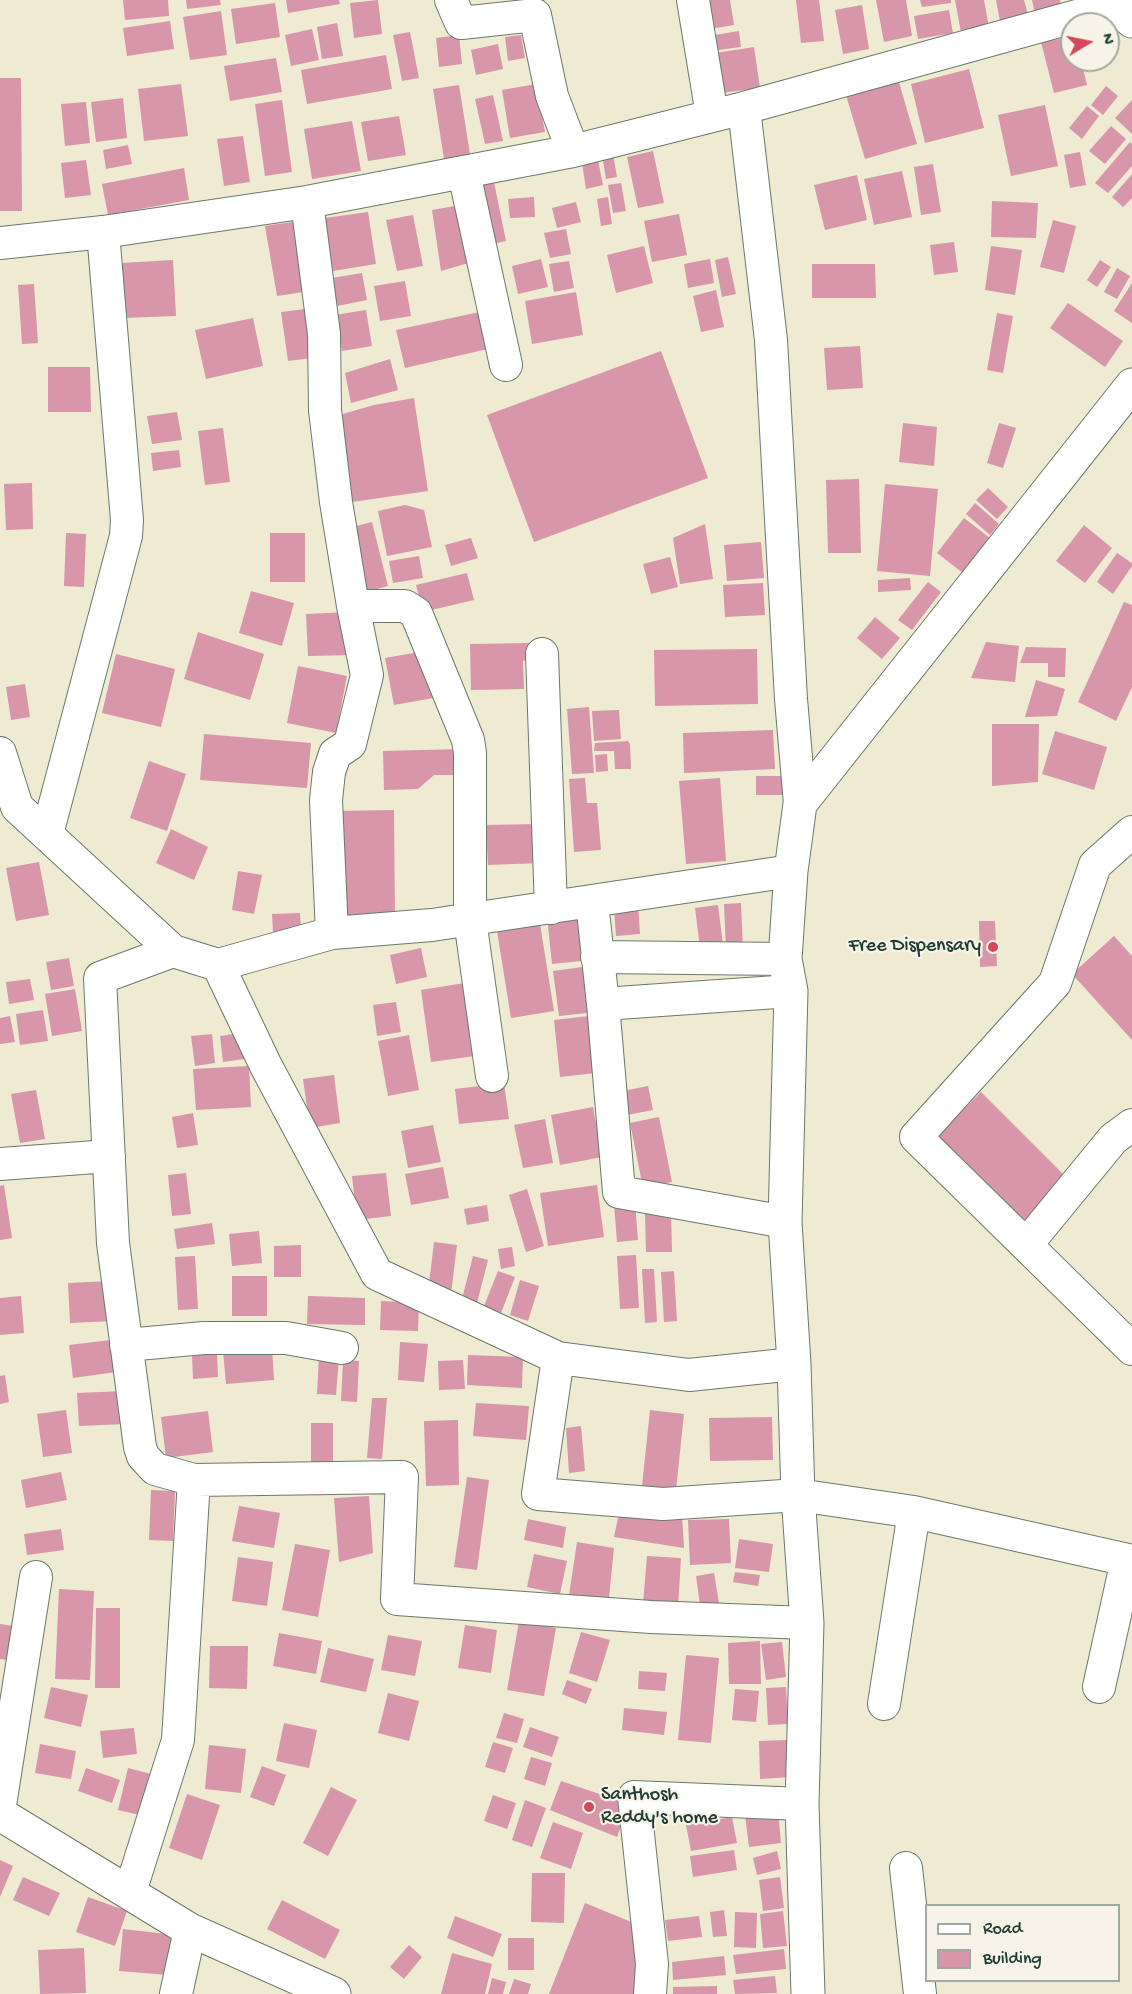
<!DOCTYPE html>
<html>
<head>
<meta charset="utf-8">
<style>
	body { margin:0 }
	#map { position:relative; width:1132px; height:1994px; overflow:hidden; background:#efead2; font-family:"Gochi Hand",sans-serif }
	canvas { display:block }
	.legend { position:absolute; left:925px; top:1904px; width:195px; height:78px; box-sizing:border-box; background:#f7f3e8; border:2px solid #a1aaa0; margin:0; padding:8px 10px; list-style:none; font-size:18px; color:#1f3d34 }
	.legend li { display:flex; align-items:center; gap:12px; height:30px }
	.legend b { width:30px; border:2px solid #a1aaa0 }
	.north { position:absolute; left:1060px; top:12px; width:60px; height:60px; box-sizing:border-box; background:#f7f3e8; border:2px solid #a1aaa0; border-radius:50%; rotate:80deg; font-size:16px; font-weight:700; line-height:24px; text-align:center; color:#1f3d34 }
	.north::after { content:''; display:block; margin:auto; width:21px; height:27px; background:#d1495b; clip-path:polygon(50% 0,100% 100%,50% 72%,0 100%) }
</style>
</head>
<body>
<div id="map">
<canvas width="1132" height="1994"></canvas>
<ul class="legend">
<li><b style="height:8px;background:#fff"></b>Road</li>
<li><b style="height:16px;background:#d796aa"></b>Building</li>
</ul>
<div class="north">N</div>
</div>
<script>
const g = document.querySelector('canvas').getContext('2d');
g.lineJoin = 'round';
function fillPath(path, color) {
  g.fillStyle = color;
  g.fill(path, 'evenodd');
}
function shape(rows) {
  const path = new Path2D();
  for (const r of rows) {
    path.moveTo(r[0], r[1]);
    for (let i = 2; i < r.length; i += 2) path.lineTo(r[i], r[i + 1]);
  }
  return path;
}
function strokePath(path, color, width, dash) {
  g.strokeStyle = color;
  g.lineWidth = width;
  g.lineCap = dash ? 'butt' : 'round';
  g.setLineDash(dash || []);
  g.stroke(path);
}
function write(font, color, halo, rows, align = 'center') {
  g.font = font + ' "Gochi Hand",sans-serif';
  g.lineWidth = 4.5;
  g.setLineDash([]);
  g.textBaseline = 'middle';
  g.strokeStyle = halo;
  g.fillStyle = color;
  for (const [text, x, y, turn = 0] of rows) {
    g.save();
    g.translate(x, y);
    g.rotate((+turn || 0) * Math.PI / 180);
    g.textAlign = isNaN(turn) ? turn : align;
    if (halo) g.strokeText(text, 0, 0);
    g.fillText(text, 0, 0);
    g.restore();
  }
}
fillPath(shape([
	[123,0,168,0,169,16,125,20],
	[186,0,220,0,221,5,187,9],
	[286,0,339,0,340,4,288,13],
	[378,0,382,34,354,38,350,3],
	[700,0,730,0,734,25,704,30],
	[796,0,819,0,824,41,801,43],
	[876,0,906,0,912,36,884,42],
	[920,0,951,0,951,3,922,7],
	[955,0,984,0,990,33,962,38],
	[996,0,1024,0,1030,22,1001,27],
	[1032,0,1060,0,1061,6,1035,14],
	[275,3,280,37,236,44,231,9],
	[862,5,869,49,843,54,835,10],
	[949,10,953,33,918,39,914,16],
	[221,11,227,55,190,60,183,17],
	[170,21,174,49,127,56,123,28],
	[337,23,343,56,322,59,317,27],
	[312,29,319,60,291,66,285,35],
	[739,31,741,47,711,51,709,36],
	[410,32,419,78,402,81,393,35],
	[459,35,462,64,439,67,436,38],
	[521,35,525,58,508,61,505,37],
	[1072,37,1072,60,1081,60,1087,85,1054,93,1041,42],
	[498,44,503,69,476,75,471,50],
	[754,47,760,88,721,93,715,53],
	[386,55,392,89,307,104,301,70],
	[276,58,282,92,230,101,224,66],
	[969,69,984,128,925,143,911,84],
	[0,78,21,78,22,211,0,211],
	[898,79,917,144,865,159,846,95],
	[181,84,188,136,144,141,138,89],
	[536,84,545,132,510,138,502,90],
	[459,85,470,154,444,159,433,89],
	[1106,86,1118,96,1103,115,1091,105],
	[493,95,503,141,485,144,475,99],
	[123,98,127,138,96,142,91,102],
	[282,100,292,172,265,176,255,104],
	[1132,100,1132,134,1115,118],
	[86,102,90,143,65,146,61,104],
	[1045,105,1058,166,1011,176,998,115],
	[1087,106,1099,116,1082,139,1069,128],
	[399,116,406,155,368,161,361,122],
	[352,121,361,171,312,179,304,129],
	[1111,126,1126,139,1105,164,1089,151],
	[243,136,250,182,224,186,217,139],
	[1130,142,1132,144,1132,166,1108,193,1095,183],
	[128,145,132,164,106,169,103,150],
	[653,151,664,203,638,208,627,157],
	[1080,152,1086,185,1070,188,1064,155],
	[613,153,617,177,606,179,602,155],
	[86,160,91,195,65,198,61,163],
	[598,160,603,185,586,189,582,163],
	[933,164,941,212,921,215,914,167],
	[184,168,189,200,108,215,102,184],
	[902,171,912,217,874,225,864,179],
	[1132,174,1132,198,1123,207,1112,197],
	[857,175,867,220,825,230,814,185],
	[494,182,506,241,488,245,475,186],
	[621,183,626,211,613,213,608,185],
	[534,197,535,217,510,218,508,199],
	[608,197,612,224,601,226,597,199],
	[992,201,1038,203,1036,238,991,237],
	[576,202,581,222,557,228,552,208],
	[460,205,472,262,441,271,432,210],
	[368,212,376,264,333,271,325,218],
	[679,214,687,255,652,262,644,221],
	[413,215,423,266,397,271,386,220],
	[1053,220,1076,226,1064,273,1040,267],
	[299,221,310,291,277,296,265,226],
	[566,229,571,254,550,258,544,233],
	[954,242,958,272,934,275,930,245],
	[644,246,653,283,616,293,607,255],
	[991,246,1022,250,1015,295,985,290],
	[728,257,736,294,722,297,715,260],
	[541,259,548,287,518,294,512,266],
	[710,259,714,283,688,288,684,264],
	[173,260,176,316,123,318,121,263],
	[1100,260,1111,267,1097,287,1087,280],
	[569,261,574,288,554,292,549,264],
	[812,264,875,264,876,298,812,298],
	[1117,268,1130,276,1117,299,1104,292],
	[362,273,367,300,332,307,326,279],
	[405,281,411,316,380,321,374,286],
	[1132,283,1132,323,1114,311],
	[34,284,38,343,22,344,18,285],
	[716,290,724,327,701,332,693,296],
	[576,292,583,335,532,344,525,301],
	[1068,303,1123,341,1105,367,1050,328],
	[313,308,320,357,288,361,281,312],
	[366,310,372,346,342,351,335,315],
	[484,311,492,348,405,368,396,330],
	[997,313,1013,316,1003,373,987,370],
	[253,318,263,366,206,379,195,330],
	[860,346,863,388,827,390,824,348],
	[661,351,708,478,534,542,487,415],
	[390,359,398,390,351,403,345,373],
	[48,367,90,367,91,412,48,412],
	[414,398,428,491,345,503,332,417,374,405],
	[177,412,182,440,152,444,147,416],
	[903,423,937,427,934,466,899,462],
	[999,423,1016,428,1003,468,987,463],
	[223,428,230,482,205,485,198,431],
	[179,450,181,467,153,471,151,453],
	[859,479,861,553,828,553,826,480],
	[32,483,33,529,6,530,4,484],
	[885,484,938,489,930,576,877,571],
	[988,488,1008,507,997,519,976,500],
	[975,503,999,524,990,535,966,514],
	[405,505,424,510,432,547,387,556,378,511],
	[964,518,990,538,963,573,937,553],
	[372,522,388,586,359,594,344,529],
	[705,524,713,579,680,584,673,538],
	[1084,525,1112,548,1085,583,1056,561],
	[66,533,86,534,84,587,64,586],
	[270,533,305,533,305,582,270,582],
	[471,538,478,558,451,566,445,545],
	[761,542,764,578,727,581,724,545],
	[1117,553,1132,563,1132,566,1113,594,1097,582],
	[419,556,423,578,393,583,389,561],
	[670,557,678,587,651,594,643,564],
	[467,573,474,600,423,612,416,585],
	[910,578,911,590,878,592,878,580],
	[928,582,941,592,912,630,898,620],
	[763,583,765,615,725,617,723,585],
	[251,591,294,603,282,646,239,633],
	[1124,602,1132,605,1132,687,1116,721,1078,702],
	[350,612,352,655,308,656,306,614],
	[875,617,900,638,882,659,857,638],
	[198,632,264,654,250,700,184,679],
	[986,642,1019,646,1015,682,971,678],
	[529,643,529,659,523,661,524,689,471,690,470,644],
	[1026,647,1066,648,1065,677,1048,677,1048,663,1020,663],
	[757,649,758,704,655,706,654,650],
	[431,650,439,697,394,705,385,658],
	[116,654,175,669,161,727,102,713],
	[298,666,347,676,336,733,287,723],
	[1036,680,1065,689,1057,716,1025,717],
	[25,684,30,717,11,720,6,687],
	[589,707,594,773,572,774,567,709],
	[619,710,621,739,594,741,592,711],
	[992,724,1039,724,1038,782,992,786],
	[773,730,775,769,684,773,683,733],
	[1055,731,1107,747,1094,790,1042,774],
	[204,734,311,743,307,788,200,780],
	[628,741,630,744,631,769,615,769,614,751,594,751,595,743],
	[461,749,461,775,434,775,418,789,384,790,383,751],
	[607,754,608,771,596,772,595,755],
	[149,761,186,774,167,831,130,818],
	[756,776,782,776,782,795,756,795],
	[585,778,587,803,597,803,601,850,574,852,569,779],
	[720,778,726,861,686,864,679,781],
	[394,810,395,921,336,922,334,811],
	[540,824,541,863,488,865,486,825],
	[171,829,208,847,194,880,156,863],
	[39,862,49,915,16,921,6,868],
	[238,871,262,875,254,914,232,910],
	[741,903,743,949,726,950,724,904],
	[638,905,640,934,616,936,614,907],
	[718,905,723,945,700,948,695,908],
	[300,913,301,931,273,932,272,914],
	[586,913,591,960,552,964,547,917],
	[979,921,995,921,997,966,980,967],
	[540,924,554,1011,511,1018,497,931],
	[1114,936,1132,956,1132,1040,1072,974],
	[421,948,427,977,396,984,390,955],
	[69,958,74,986,51,990,46,962],
	[590,966,596,1012,559,1016,553,971],
	[30,979,34,1000,9,1004,6,982],
	[471,982,482,1055,431,1062,421,990],
	[75,989,82,1031,52,1036,45,994],
	[396,1002,401,1032,377,1036,373,1005],
	[43,1010,48,1041,20,1045,16,1014],
	[10,1016,15,1042,0,1044,0,1018],
	[589,1016,596,1073,560,1077,554,1020],
	[240,1033,244,1059,223,1062,220,1036],
	[212,1034,215,1063,195,1066,191,1036],
	[409,1035,419,1090,388,1096,378,1041],
	[249,1066,251,1107,196,1110,193,1069],
	[334,1075,340,1123,310,1128,303,1079],
	[504,1083,509,1119,459,1124,455,1089],
	[648,1086,653,1110,627,1115,623,1091],
	[36,1090,45,1139,20,1143,11,1094],
	[981,1092,1069,1180,1025,1226,936,1137],
	[593,1107,602,1157,560,1165,551,1115],
	[193,1113,198,1145,177,1148,172,1117],
	[659,1117,672,1182,643,1188,630,1123],
	[545,1119,553,1163,523,1168,514,1125],
	[433,1125,441,1162,408,1168,401,1131],
	[443,1167,449,1198,411,1205,405,1174],
	[186,1173,191,1214,172,1216,168,1175],
	[386,1173,391,1216,357,1220,352,1176],
	[4,1185,12,1238,0,1240,0,1186],
	[597,1185,604,1237,548,1246,540,1193],
	[527,1189,544,1246,526,1252,509,1195],
	[635,1202,638,1240,617,1242,614,1204],
	[487,1205,489,1221,467,1225,464,1209],
	[671,1212,672,1252,646,1252,645,1213],
	[212,1223,215,1244,177,1249,174,1229],
	[259,1231,262,1263,232,1266,229,1234],
	[434,1242,457,1245,451,1294,428,1292],
	[301,1245,301,1277,274,1277,274,1246],
	[512,1247,515,1266,501,1269,498,1249],
	[636,1255,639,1308,620,1309,617,1256],
	[195,1256,198,1309,178,1310,175,1257],
	[473,1256,488,1260,477,1303,462,1299],
	[642,1269,654,1269,657,1322,645,1323],
	[498,1271,515,1277,501,1313,484,1306],
	[674,1271,677,1321,664,1322,661,1272],
	[232,1276,267,1276,267,1316,232,1316],
	[520,1280,539,1286,528,1321,510,1315],
	[111,1281,113,1321,70,1323,68,1283],
	[21,1296,24,1333,0,1335,0,1298],
	[308,1296,365,1298,365,1325,307,1324],
	[381,1301,419,1303,418,1331,380,1330],
	[119,1339,123,1371,73,1378,69,1345],
	[400,1342,428,1344,424,1382,398,1380],
	[272,1347,274,1380,226,1384,223,1351],
	[217,1353,218,1377,193,1379,192,1355],
	[468,1355,523,1357,522,1388,467,1385],
	[319,1356,339,1357,336,1395,317,1394],
	[343,1360,359,1361,357,1402,341,1401],
	[463,1360,465,1389,439,1390,438,1361],
	[5,1375,9,1402,0,1404,0,1376],
	[124,1391,126,1424,79,1426,77,1393],
	[372,1398,387,1398,382,1459,367,1458],
	[476,1403,529,1406,526,1440,473,1436],
	[66,1410,72,1453,43,1457,37,1414],
	[650,1410,684,1414,676,1490,642,1486],
	[208,1411,213,1452,166,1458,161,1417],
	[772,1417,773,1460,710,1461,709,1418],
	[458,1420,459,1485,426,1486,424,1421],
	[311,1423,333,1423,333,1465,311,1464],
	[581,1426,585,1471,569,1473,566,1428],
	[61,1472,67,1500,26,1508,21,1480],
	[467,1477,489,1480,477,1570,454,1567],
	[151,1490,175,1491,173,1541,149,1540],
	[369,1496,373,1553,339,1562,334,1498],
	[239,1506,280,1513,274,1548,232,1541],
	[619,1513,682,1514,684,1548,614,1537],
	[528,1519,566,1527,563,1548,524,1540],
	[729,1519,731,1563,690,1565,688,1520],
	[61,1529,64,1550,27,1555,24,1534],
	[739,1539,773,1544,769,1572,735,1568],
	[577,1542,614,1548,608,1607,568,1602],
	[295,1544,330,1550,318,1617,282,1610],
	[534,1554,567,1561,560,1594,527,1587],
	[647,1556,681,1558,678,1607,643,1604],
	[238,1557,273,1562,267,1606,232,1601],
	[735,1572,760,1575,758,1586,733,1582],
	[714,1573,719,1603,700,1605,696,1576],
	[59,1589,94,1591,90,1680,55,1679],
	[96,1608,120,1608,120,1688,95,1688],
	[519,1621,556,1628,544,1696,507,1690],
	[0,1624,21,1627,17,1661,0,1659],
	[465,1625,497,1630,491,1673,458,1668],
	[581,1632,610,1640,597,1682,569,1673],
	[279,1633,322,1641,316,1674,273,1666],
	[388,1635,422,1641,415,1676,381,1670],
	[760,1641,761,1684,729,1684,728,1643],
	[782,1642,786,1677,766,1680,761,1644],
	[210,1646,248,1646,247,1689,209,1688],
	[328,1648,374,1659,366,1692,320,1682],
	[686,1655,719,1658,711,1743,678,1740],
	[639,1671,667,1673,665,1691,638,1689],
	[567,1680,592,1689,586,1704,562,1694],
	[51,1687,88,1695,81,1727,44,1718],
	[786,1687,788,1724,768,1725,766,1688],
	[735,1689,759,1691,756,1722,732,1720],
	[388,1693,419,1701,409,1741,378,1733],
	[624,1708,667,1712,664,1735,622,1730],
	[504,1713,524,1719,517,1743,496,1738],
	[284,1723,317,1730,309,1768,276,1761],
	[530,1727,559,1737,552,1757,523,1747],
	[134,1728,137,1754,103,1758,100,1731],
	[788,1740,790,1777,760,1779,759,1741],
	[493,1742,513,1748,505,1773,485,1767],
	[40,1744,76,1751,71,1779,35,1773],
	[209,1745,246,1749,241,1793,205,1789],
	[531,1757,552,1763,545,1786,524,1779],
	[262,1766,286,1775,274,1806,250,1797],
	[86,1768,120,1780,112,1803,78,1791],
	[128,1768,155,1775,144,1816,118,1810],
	[561,1781,629,1804,617,1837,550,1810],
	[331,1787,357,1800,328,1856,303,1843],
	[187,1794,220,1805,202,1860,169,1848],
	[493,1795,516,1803,507,1829,484,1821],
	[525,1800,546,1808,532,1847,512,1840],
	[778,1811,781,1843,749,1847,745,1815],
	[732,1817,737,1843,691,1851,686,1825],
	[553,1822,583,1833,571,1869,540,1858],
	[734,1850,737,1870,693,1877,690,1856],
	[777,1851,781,1869,757,1875,753,1858],
	[0,1860,13,1866,0,1897],
	[532,1873,565,1873,564,1923,531,1922],
	[23,1877,60,1893,49,1916,13,1900],
	[780,1877,784,1908,763,1911,759,1880],
	[88,1897,127,1911,115,1946,76,1932],
	[282,1900,340,1930,325,1959,267,1929],
	[585,1903,646,1928,639,1994,549,1994],
	[724,1910,727,1936,713,1937,710,1912],
	[783,1911,787,1946,763,1948,760,1914],
	[735,1912,757,1913,756,1948,734,1947],
	[455,1916,502,1934,493,1957,447,1938],
	[699,1916,702,1937,668,1941,665,1920],
	[123,1929,184,1936,180,1976,119,1971],
	[508,1938,534,1938,534,1970,508,1970],
	[409,1945,422,1957,404,1979,390,1967],
	[84,1948,86,1993,40,1994,38,1950],
	[784,1949,786,1969,736,1974,733,1955],
	[452,1953,492,1964,485,1994,441,1994],
	[724,1956,726,1975,673,1980,672,1962],
	[775,1976,777,1993,735,1994,733,1980],
	[492,1978,506,1982,503,1994,488,1994],
	[514,1979,531,1984,528,1994,509,1994],
	[717,1986,717,1994,673,1994,673,1987]
]), '#d796aa');
const street = shape([
	[451,0,461,23,535,15,552,96,573,151],
	[693,0,712,115],
	[744,108,771,340,791,699,800,804],
	[464,173,506,365],
	[307,202,324,334,325,410,336,502,353,606,367,675,350,744,335,754,329,772,326,800,332,933],
	[0,243,103,232,307,202,573,151,744,108,1113,6],
	[353,606,405,606,416,613,468,740,470,753,470,920,492,1076],
	[542,654,551,908],
	[0,753,17,807,173,951,218,965,332,933,432,925,791,871],
	[1132,832,1095,865,1055,983,916,1137,1132,1349],
	[47,834,126,536,127,520,103,232],
	[592,902,603,1004,619,1192,785,1222],
	[173,951,100,978,113,1243,140,1447,143,1456,155,1469,194,1480],
	[597,957,785,959],
	[218,965,266,1066,377,1274,558,1358,689,1375,794,1364],
	[603,1004,791,991],
	[0,1164,109,1156],
	[1026,1245,1113,1139,1132,1125],
	[126,1345,204,1338,286,1338,342,1348],
	[558,1358,538,1494,663,1504,798,1495,914,1512,1132,1561],
	[1099,1687,1127,1560],
	[884,1704,914,1512],
	[0,1805,36,1577],
	[906,1868,920,1994],
	[130,1892,178,1740,194,1480,402,1477,397,1599,651,1617,807,1623],
	[176,1994,190,1930],
	[650,1994,652,1964,634,1797,802,1804]
]);
const secondary = shape([
	[0,1814,190,1930,334,1994],
	[808,1994,802,1804,807,1623,798,1495,794,1364,785,1222,791,991,785,959,791,871,800,804,1132,385]
]);
const highway = shape([
	[1108,0,1132,21]
]);
strokePath(street, '#687a6b', 34);
strokePath(secondary, '#687a6b', 35);
strokePath(highway, '#687a6b', 35);
strokePath(street, '#fff', 32);
strokePath(secondary, '#fff', 33);
strokePath(highway, '#fff', 33);
for (const [x, y, r, color] of [
	[993,947,6,"#d1495b"],
	[589,1807,6,"#d1495b"]
]) {
  const dot = new Path2D();
  dot.arc(x, y, r, 0, 2 * Math.PI);
  g.fillStyle = color;
  g.fill(dot);
  strokePath(dot, '#f7f3e8', 2);
}
write('20px', '#1f3d34', '#f7f3e8', [
	["Free Dispensary",981,947],
	["Santhosh",601,1796,"left"],
	["Reddy's home",601,1819,"left"]
], 'right');
</script>
</body>
</html>
